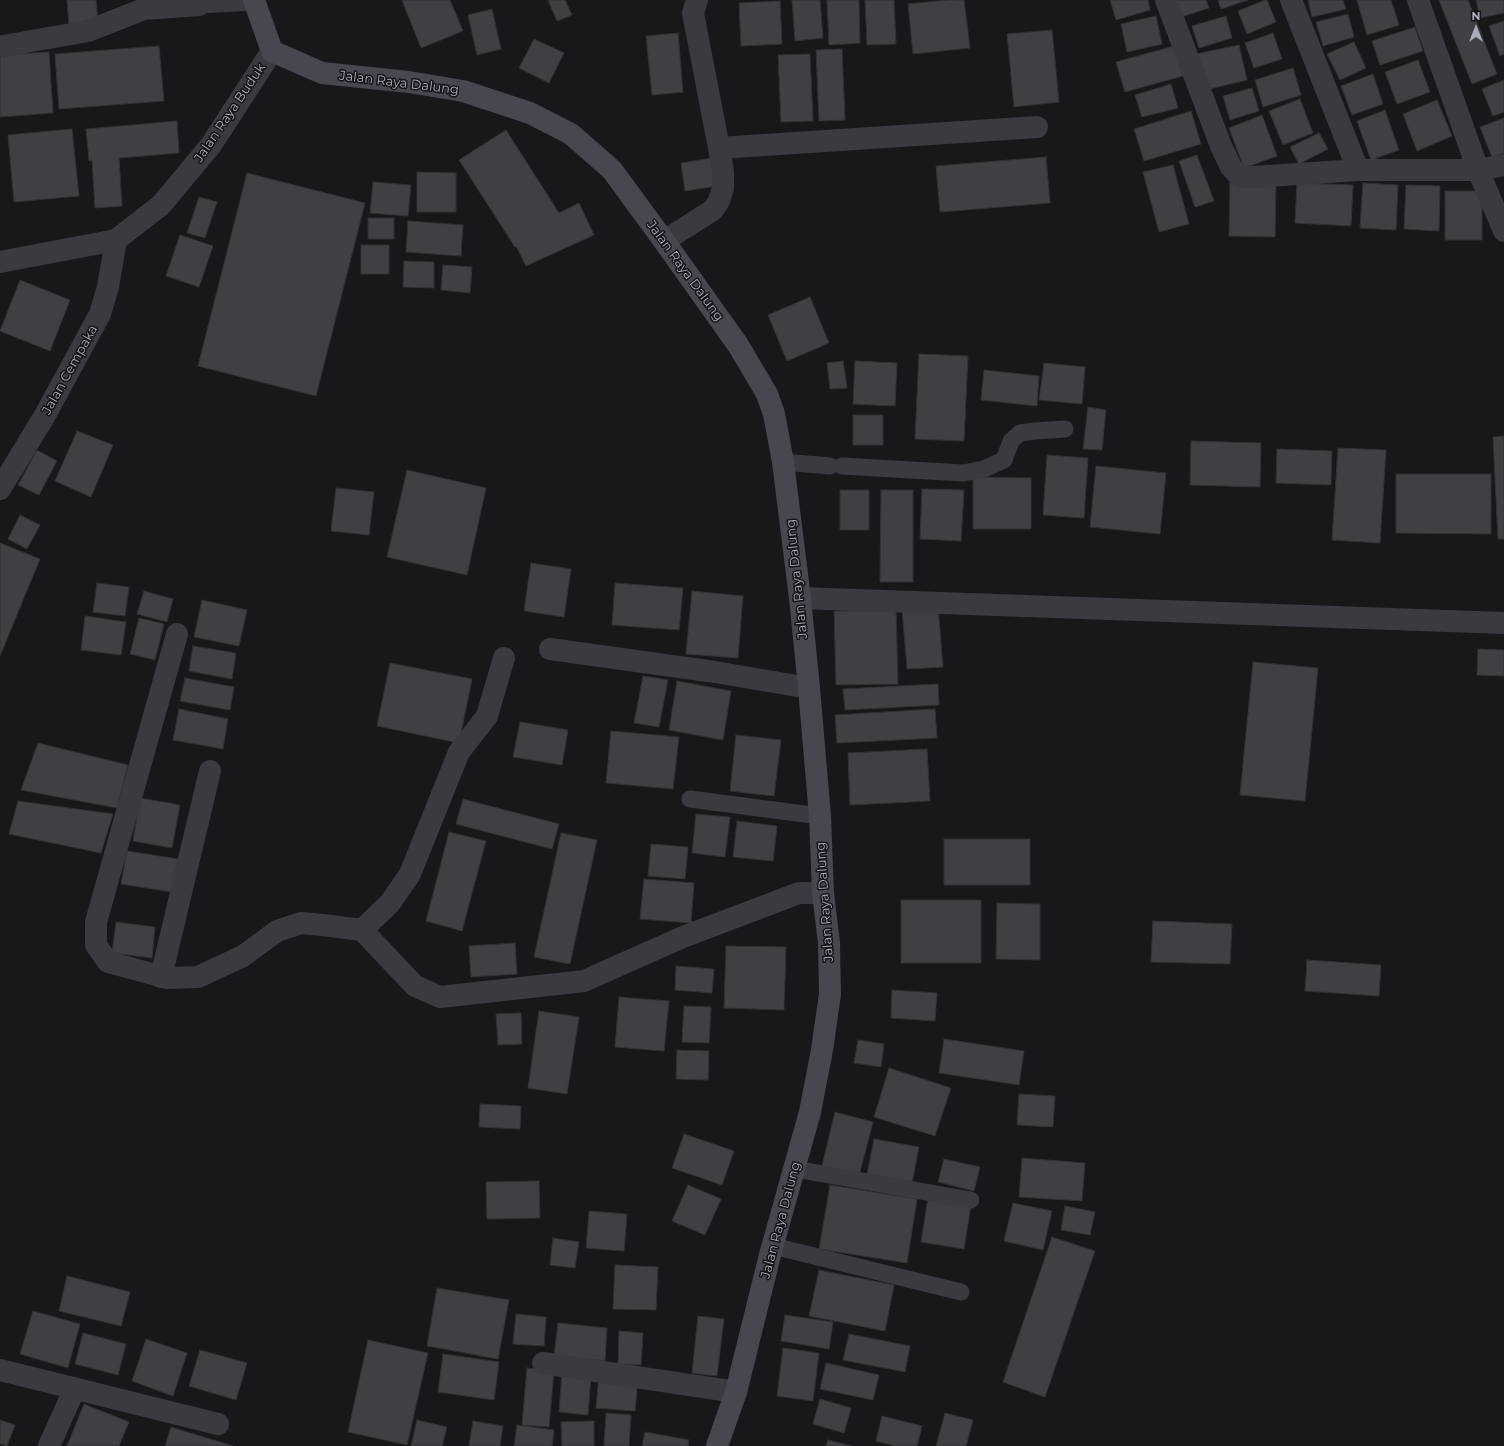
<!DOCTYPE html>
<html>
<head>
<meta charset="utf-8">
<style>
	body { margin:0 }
	#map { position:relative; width:1504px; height:1446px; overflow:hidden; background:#18171a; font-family:Montserrat,sans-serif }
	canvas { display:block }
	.north { position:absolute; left:1456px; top:8px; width:40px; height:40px; -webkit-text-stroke:3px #131215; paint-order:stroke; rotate:0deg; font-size:11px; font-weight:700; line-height:16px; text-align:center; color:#a9acba }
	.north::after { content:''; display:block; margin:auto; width:14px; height:18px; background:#a9acba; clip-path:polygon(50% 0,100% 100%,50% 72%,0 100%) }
</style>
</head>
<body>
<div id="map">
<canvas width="1504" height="1446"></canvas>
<div class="north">N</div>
</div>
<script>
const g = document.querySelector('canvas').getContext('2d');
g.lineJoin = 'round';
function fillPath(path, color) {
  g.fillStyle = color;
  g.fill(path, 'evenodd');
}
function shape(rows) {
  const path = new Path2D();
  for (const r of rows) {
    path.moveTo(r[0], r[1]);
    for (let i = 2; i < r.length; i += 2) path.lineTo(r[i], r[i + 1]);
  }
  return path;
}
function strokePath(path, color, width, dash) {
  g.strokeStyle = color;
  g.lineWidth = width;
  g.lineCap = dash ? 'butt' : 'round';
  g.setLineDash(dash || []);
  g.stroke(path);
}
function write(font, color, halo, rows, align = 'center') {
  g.font = font + ' Montserrat,sans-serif';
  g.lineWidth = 3;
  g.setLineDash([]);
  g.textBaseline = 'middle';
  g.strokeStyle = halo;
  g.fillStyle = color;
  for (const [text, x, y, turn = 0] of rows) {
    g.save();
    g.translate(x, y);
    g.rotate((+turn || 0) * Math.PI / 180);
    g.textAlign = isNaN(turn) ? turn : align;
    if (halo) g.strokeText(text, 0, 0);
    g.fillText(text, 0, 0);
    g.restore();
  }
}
const building = shape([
	[67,0,96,0,98,24,69,26,67,0],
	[402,0,450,0,463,31,421,48,402,0],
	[548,0,565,0,572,15,557,21,548,0],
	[792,0,820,0,823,38,795,41,792,0],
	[827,0,859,0,860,43,829,45,827,0],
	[865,0,894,0,896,44,867,45,865,0],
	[948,0,964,0,970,48,913,54,908,4,948,0],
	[1110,0,1148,0,1150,10,1116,20,1110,0],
	[1176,0,1206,0,1209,8,1181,17,1176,0],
	[1218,0,1248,0,1221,9,1218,0],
	[1265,0,1267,0,1276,22,1247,34,1238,11,1265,0],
	[1308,0,1343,0,1346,9,1312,17,1308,0],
	[1357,0,1391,0,1399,25,1367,35,1357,0],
	[1439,0,1468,0,1497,74,1472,84,1439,0],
	[1476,0,1504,0,1504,13,1480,18,1476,0],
	[780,1,782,44,741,46,739,3,780,1],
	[492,9,501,49,477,55,468,15,492,9],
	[1348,14,1354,37,1323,46,1316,22,1348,14],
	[1156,16,1162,44,1127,52,1121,24,1156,16],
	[1226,16,1232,38,1199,48,1192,26,1226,16],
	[1504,21,1504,54,1500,56,1489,26,1504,21],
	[1415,27,1423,51,1380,65,1372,41,1415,27],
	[1052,30,1059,102,1014,107,1007,34,1052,30],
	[678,33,683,92,652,95,646,36,678,33],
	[1273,33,1282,59,1254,68,1245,43,1273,33],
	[534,39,564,53,549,83,519,68,534,39],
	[1354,42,1366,68,1340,80,1327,54,1354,42],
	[1239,45,1247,80,1205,90,1196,54,1239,45],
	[159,46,164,101,59,109,55,54,159,46],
	[1174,46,1183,76,1125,92,1116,62,1174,46],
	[842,49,845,120,819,121,816,50,842,49],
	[49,52,53,113,0,117,0,55,49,52],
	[810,54,813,121,781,122,778,55,810,54],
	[1418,60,1430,92,1397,104,1385,72,1418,60],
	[1293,68,1301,95,1263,107,1255,80,1293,68],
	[1373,74,1383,104,1352,115,1341,86,1373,74],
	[1504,80,1504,112,1493,116,1482,89,1504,80],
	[1171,84,1178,108,1142,117,1135,95,1171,84],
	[1252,88,1259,111,1230,120,1223,96,1252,88],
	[1300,99,1313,133,1283,145,1269,111,1300,99],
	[1437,100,1452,136,1417,151,1403,114,1437,100],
	[1385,110,1399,150,1371,160,1357,121,1385,110],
	[1191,111,1201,144,1144,161,1134,129,1191,111],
	[1262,115,1277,156,1244,168,1229,128,1262,115],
	[1504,118,1504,153,1492,157,1480,127,1504,118],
	[177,121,179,153,119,158,122,206,95,208,92,160,89,161,86,129,177,121],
	[72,129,79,196,14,202,8,135,72,129],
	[506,130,559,213,579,203,594,235,526,266,516,246,515,247,459,160,506,130],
	[1319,133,1328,149,1299,164,1290,147,1319,133],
	[1197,155,1214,201,1195,207,1179,161,1197,155],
	[1046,157,1050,203,940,212,936,166,1046,157],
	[712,158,717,186,685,191,681,163,712,158],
	[1173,165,1189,224,1159,232,1143,172,1173,165],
	[417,172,456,173,456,212,417,212,417,172],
	[247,173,365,203,316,396,198,366,247,173],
	[373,182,411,185,408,216,370,213,373,182],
	[1230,183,1276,183,1275,237,1229,236,1230,183],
	[1297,183,1353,185,1351,226,1295,223,1297,183],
	[1363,183,1398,185,1396,230,1360,228,1363,183],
	[1406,185,1440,186,1439,231,1404,229,1406,185],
	[1445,191,1482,191,1482,240,1445,240,1445,191],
	[199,197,217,202,205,238,187,233,199,197],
	[368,218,394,218,394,239,368,239,368,218],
	[408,221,463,225,461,256,406,252,408,221],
	[180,235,213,246,199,287,166,276,180,235],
	[361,245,389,245,389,274,361,274,361,245],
	[404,261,434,262,434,288,403,287,404,261],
	[443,265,472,267,470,293,441,290,443,265],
	[20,280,70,300,50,351,0,331,20,280],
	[810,297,829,343,787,361,768,315,810,297],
	[919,354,968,356,964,441,915,439,919,354],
	[843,361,847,388,830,389,827,363,843,361],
	[855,361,897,363,895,406,853,404,855,361],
	[1044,363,1085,367,1082,404,1039,400,1044,363],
	[984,370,1039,376,1037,406,981,400,984,370],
	[1088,407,1106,410,1102,450,1083,449,1088,407],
	[853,415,883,415,883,445,853,445,853,415],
	[77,431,113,445,91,497,55,481,77,431],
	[1504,436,1504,539,1498,539,1493,437,1504,436],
	[1191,441,1261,443,1260,487,1190,485,1191,441],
	[1338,448,1386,450,1380,543,1332,540,1338,448],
	[1277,449,1332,451,1331,485,1276,483,1277,449],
	[37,450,57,461,39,495,18,485,37,450],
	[1047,455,1088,458,1084,518,1043,515,1047,455],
	[1096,466,1166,473,1160,534,1090,527,1096,466],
	[407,470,486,488,467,575,387,557,407,470],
	[1396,474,1491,474,1491,534,1396,533,1396,474],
	[973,477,1031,478,1031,529,973,529,973,477],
	[336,488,374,492,369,535,331,531,336,488],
	[922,489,964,490,961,541,920,539,922,489],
	[840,490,869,490,869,530,840,530,840,490],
	[881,490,913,490,913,582,880,582,881,490],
	[20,515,40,525,27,549,8,539,20,515],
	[0,543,40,559,0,656,0,543],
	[531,563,571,569,564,617,524,611,531,563],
	[97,583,129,587,125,616,93,612,97,583],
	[615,583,683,588,679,630,612,625,615,583],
	[144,591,173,599,167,622,137,614,144,591],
	[692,591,743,596,738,658,686,654,692,591],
	[202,600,247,610,239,646,194,637,202,600],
	[938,606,943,667,907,669,902,609,938,606],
	[896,610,898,684,836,685,834,611,896,610],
	[85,616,126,622,121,655,81,650,85,616],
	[139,618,164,624,155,660,130,654,139,618],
	[193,646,236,653,232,679,189,671,193,646],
	[1478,649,1504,650,1504,676,1477,675,1478,649],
	[1253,662,1318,668,1305,801,1240,795,1253,662],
	[390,663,472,679,459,743,377,726,390,663],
	[643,676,668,680,659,727,634,723,643,676],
	[185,678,234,687,230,710,180,701,185,678],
	[677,681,731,691,723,740,669,730,677,681],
	[938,684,939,705,845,710,843,689,938,684],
	[179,709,228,719,223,749,173,740,179,709],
	[935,709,937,738,837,743,835,715,935,709],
	[520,722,568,730,562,765,513,757,520,722],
	[611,731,679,737,673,789,606,783,611,731],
	[736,735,781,740,774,796,730,791,736,735],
	[38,743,128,765,117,808,21,790,38,743],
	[927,749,930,801,850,805,848,753,927,749],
	[140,798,180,805,172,848,133,841,140,798],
	[463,799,559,824,552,849,456,824,463,799],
	[18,801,113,814,101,853,9,834,18,801],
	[696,814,730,817,725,857,692,853,696,814],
	[737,821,777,826,773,861,733,857,737,821],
	[449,832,486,841,462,931,426,921,449,832],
	[561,833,597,840,570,964,534,957,561,833],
	[944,839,1030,839,1030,885,944,885,944,839],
	[651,844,688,847,685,879,648,876,651,844],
	[127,851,178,859,172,892,121,884,127,851],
	[644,879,694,883,691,923,640,919,644,879],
	[901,900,981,900,981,963,901,963,901,900],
	[997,903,1040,904,1040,960,996,959,997,903],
	[1153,921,1232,924,1230,964,1151,962,1153,921],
	[116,922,155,927,152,958,112,953,116,922],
	[515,943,517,974,471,977,469,946,515,943],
	[726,946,786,947,784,1010,724,1008,726,946],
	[1307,960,1381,965,1379,996,1305,991,1307,960],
	[676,966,714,969,712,993,675,990,676,966],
	[892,990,937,993,935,1021,891,1018,892,990],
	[619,997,669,1001,664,1051,615,1047,619,997],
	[684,1006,711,1007,709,1043,682,1042,684,1006],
	[539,1011,579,1017,567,1094,528,1088,539,1011],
	[521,1013,522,1044,498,1045,496,1014,521,1013],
	[944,1039,1024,1051,1019,1085,939,1073,944,1039],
	[858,1040,884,1044,881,1067,854,1063,858,1040],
	[677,1050,709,1051,708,1080,676,1079,677,1050],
	[889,1068,951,1088,935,1136,874,1117,889,1068],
	[1019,1094,1055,1096,1053,1127,1017,1125,1019,1094],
	[480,1104,521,1106,520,1129,479,1127,480,1104],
	[835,1112,873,1122,858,1180,821,1170,835,1112],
	[684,1134,734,1151,722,1185,672,1168,684,1134],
	[874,1139,919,1147,912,1183,867,1175,874,1139],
	[1022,1158,1085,1163,1082,1201,1019,1197,1022,1158],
	[944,1159,980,1167,974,1191,938,1182,944,1159],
	[539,1181,540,1218,487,1219,486,1182,539,1181],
	[688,1185,721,1199,705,1235,672,1221,688,1185],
	[830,1185,917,1199,907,1263,819,1249,830,1185],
	[928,1198,971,1205,964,1249,921,1242,928,1198],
	[1013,1203,1052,1211,1043,1250,1004,1241,1013,1203],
	[1065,1206,1095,1212,1090,1235,1061,1230,1065,1206],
	[589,1211,627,1214,624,1251,586,1248,589,1211],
	[1052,1237,1095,1251,1045,1397,1003,1382,1052,1237],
	[553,1238,579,1242,575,1268,550,1265,553,1238],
	[615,1265,658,1267,656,1310,613,1309,615,1265],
	[819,1270,894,1285,885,1331,809,1316,819,1270],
	[67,1276,130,1292,121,1326,59,1311,67,1276],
	[437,1288,509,1300,498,1359,427,1346,437,1288],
	[33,1311,80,1324,68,1368,20,1354,33,1311],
	[516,1314,546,1317,544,1346,513,1344,516,1314],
	[785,1315,833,1322,829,1349,781,1341,785,1315],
	[698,1316,724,1319,717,1376,692,1373,698,1316],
	[558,1323,607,1328,605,1361,554,1356,558,1323],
	[619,1331,643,1333,641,1365,618,1364,619,1331],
	[83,1333,126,1344,118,1375,75,1364,83,1333],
	[849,1334,910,1346,905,1372,843,1360,849,1334],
	[146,1339,187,1353,173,1396,132,1381,146,1339],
	[368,1340,428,1353,407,1445,348,1432,368,1340],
	[783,1348,819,1353,813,1401,777,1396,783,1348],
	[200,1350,247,1363,236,1400,189,1386,200,1350],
	[443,1354,499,1362,494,1400,438,1392,443,1354],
	[826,1363,879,1375,873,1400,820,1389,826,1363],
	[527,1368,554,1371,549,1427,522,1425,527,1368],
	[562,1373,591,1375,588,1415,559,1412,562,1373],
	[599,1375,638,1379,635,1411,596,1408,599,1375],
	[820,1399,851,1408,844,1433,813,1424,820,1399],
	[84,1404,129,1422,119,1446,67,1446,84,1404],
	[606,1413,631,1415,629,1446,604,1446,606,1413],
	[945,1413,973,1420,966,1446,936,1446,945,1413],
	[882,1416,922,1426,917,1446,895,1446,876,1441,882,1416],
	[0,1420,15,1425,7,1446,0,1444,0,1420],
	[417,1420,447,1427,442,1446,411,1446,417,1420],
	[473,1421,503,1426,500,1446,469,1446,473,1421],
	[594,1421,594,1446,562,1446,561,1422,594,1421],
	[517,1425,554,1430,552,1446,514,1446,517,1425],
	[171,1427,233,1446,165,1446,171,1427],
	[645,1432,689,1440,688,1446,642,1446,645,1432],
	[828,1440,852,1446,826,1446,828,1440]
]);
fillPath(building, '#3f3f44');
strokePath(building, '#323136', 1);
strokePath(shape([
	[199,5,254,2],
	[783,462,830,466],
	[842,466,963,473,984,469,1004,460,1011,441,1020,433,1034,431,1065,429],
	[690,799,820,816],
	[795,1169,971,1200],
	[773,1246,961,1292]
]), '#3a3a41', 17);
strokePath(shape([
	[1166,0,1221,146,1231,167,1239,176,1253,177,1358,170,1478,170,1504,165],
	[1291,0,1358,170],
	[1418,0,1478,170,1504,231],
	[3,46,88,31,144,9,199,5],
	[719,148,1037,127],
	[664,241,713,210,719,201,723,188,723,172,719,148,693,13,697,0],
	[800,598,1504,623],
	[177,634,96,922,96,945,108,962,167,978,198,977,243,956,277,931,301,923,323,925,362,930,415,986,440,997,584,981,683,937,799,893,823,893],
	[550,649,715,672,809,688],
	[362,930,390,903,410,874,459,752,487,716,504,658],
	[161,977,210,771],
	[543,1363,736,1392],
	[0,1370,218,1424],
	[49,1446,75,1388]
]), '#3a3a41', 22);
strokePath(shape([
	[0,262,116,240,161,205,211,145,272,51],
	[0,489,44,417,100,314,108,287,116,240]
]), '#3a3a41', 22);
strokePath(shape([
	[254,0,272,51,322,73,409,82,463,91,530,113,571,134,612,170,664,241,738,345,767,394,774,414,783,462,800,598,809,688,820,816,823,893,829,943,830,994,822,1050,810,1112,770,1255,736,1392,717,1446]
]), '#46474f', 22);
write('13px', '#a9acba', '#131215', [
	["Jalan Raya Dalung",399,83,7],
	["Jalan Raya Buduk",230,113,-56],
	["Jalan Raya Dalung",685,271,54],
	["Jalan Cempaka",70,370,-61],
	["Jalan Raya Dalung",797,579,-96],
	["Jalan Raya Dalung",825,902,-94],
	["Jalan Raya Dalung",781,1220,-75]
]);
</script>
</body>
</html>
